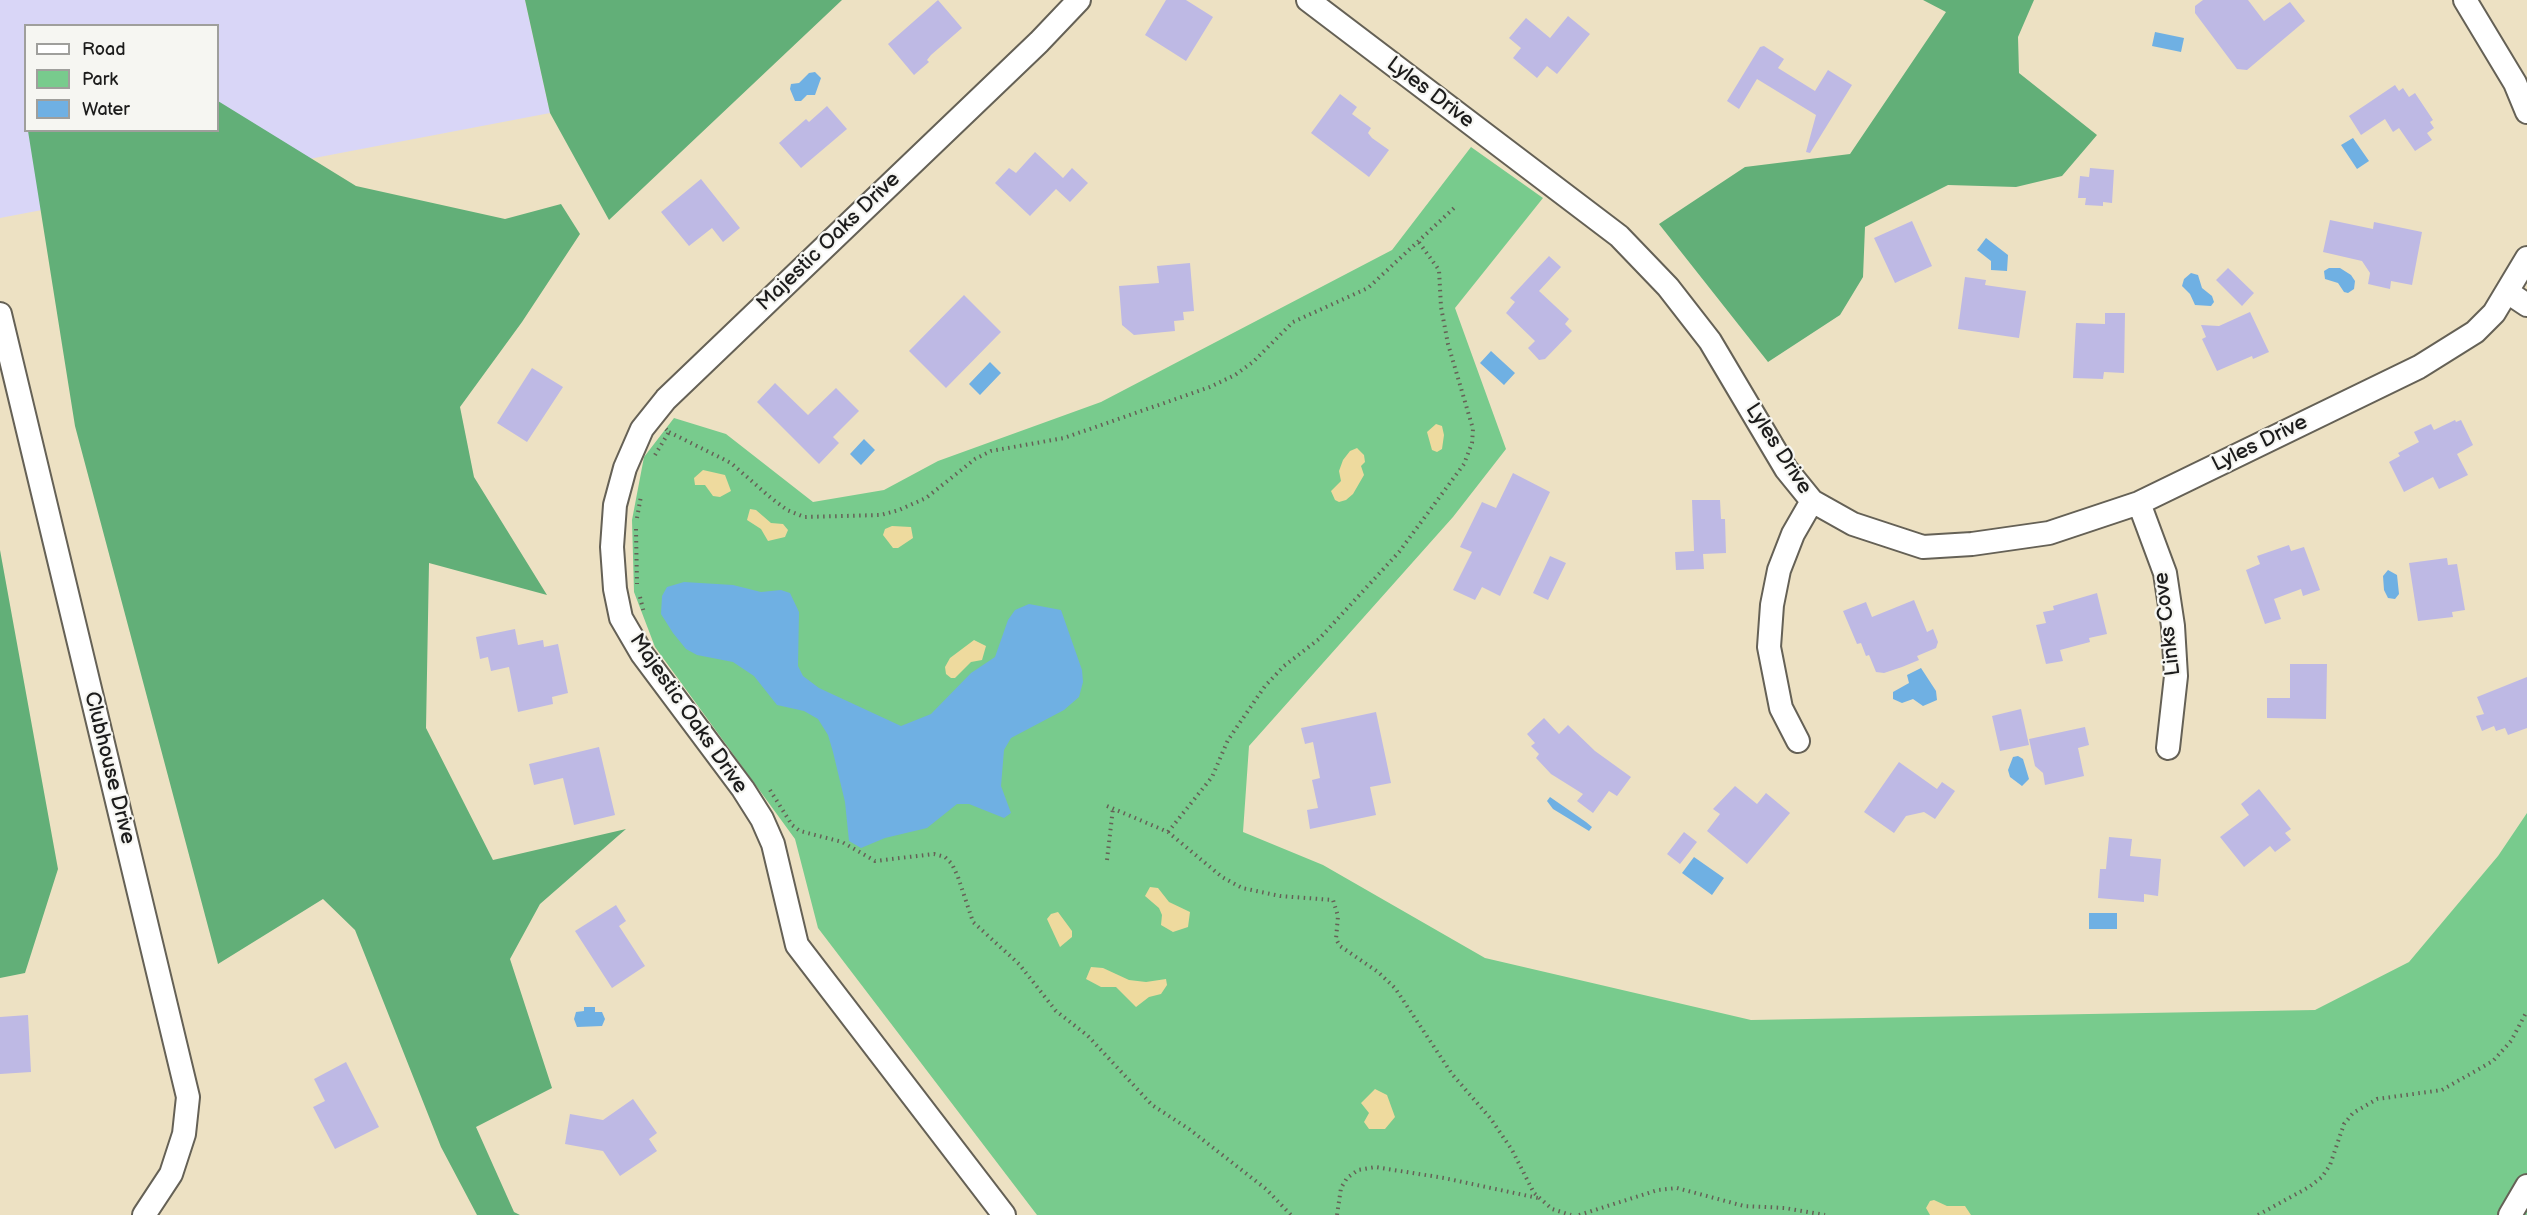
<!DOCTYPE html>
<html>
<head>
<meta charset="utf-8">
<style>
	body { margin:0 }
	#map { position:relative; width:2527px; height:1215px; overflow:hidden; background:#ede1c3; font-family:"Balsamiq Sans",sans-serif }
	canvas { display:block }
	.legend { position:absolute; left:24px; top:24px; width:195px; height:108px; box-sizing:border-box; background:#f6f6f2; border:2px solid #9f9f9c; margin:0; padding:8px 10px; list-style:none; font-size:18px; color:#1c1c1c }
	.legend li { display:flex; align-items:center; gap:12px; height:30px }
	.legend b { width:30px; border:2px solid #9f9f9c }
</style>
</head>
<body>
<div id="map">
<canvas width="2527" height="1215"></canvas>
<ul class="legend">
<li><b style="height:8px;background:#fff"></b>Road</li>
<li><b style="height:16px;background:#78cb8d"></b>Park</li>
<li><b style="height:16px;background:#6fb0e3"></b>Water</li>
</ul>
</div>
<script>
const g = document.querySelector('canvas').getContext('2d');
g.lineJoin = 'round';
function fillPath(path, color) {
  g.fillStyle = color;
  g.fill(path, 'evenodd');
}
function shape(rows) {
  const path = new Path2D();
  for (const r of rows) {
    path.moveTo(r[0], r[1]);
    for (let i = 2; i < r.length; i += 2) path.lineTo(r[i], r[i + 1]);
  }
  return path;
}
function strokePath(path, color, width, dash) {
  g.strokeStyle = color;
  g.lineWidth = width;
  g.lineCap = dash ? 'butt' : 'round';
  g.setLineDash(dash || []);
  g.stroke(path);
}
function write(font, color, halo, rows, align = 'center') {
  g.font = font + ' "Balsamiq Sans",sans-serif';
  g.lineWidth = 4.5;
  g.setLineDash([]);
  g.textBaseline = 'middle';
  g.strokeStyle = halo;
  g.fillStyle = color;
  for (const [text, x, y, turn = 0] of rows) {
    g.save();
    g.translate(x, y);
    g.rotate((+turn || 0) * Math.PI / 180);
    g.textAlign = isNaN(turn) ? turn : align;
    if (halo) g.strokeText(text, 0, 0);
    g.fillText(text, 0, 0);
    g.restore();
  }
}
fillPath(shape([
	[0,0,525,0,550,113,0,218],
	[26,26,218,26,218,130,26,130]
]), '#d9d6f7');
fillPath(shape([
	[1471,147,1543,198,1455,308,1506,449,1453,517,1249,746,1243,832,1323,865,1485,958,1751,1020,2315,1010,2409,962,2498,856,2527,813,2527,1215,1037,1215,818,928,795,839,655,647,634,592,632,520,644,457,674,418,726,434,813,502,884,490,938,461,1101,402,1392,250]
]), '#78cb8d');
fillPath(shape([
	[525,0,842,0,609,220,550,113],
	[1923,0,2034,0,2018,37,2019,73,2097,135,2062,176,2016,187,1948,185,1865,227,1863,277,1840,315,1768,362,1659,224,1745,167,1850,154,1946,12],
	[218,101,356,186,505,219,561,204,580,234,522,322,460,407,474,477,547,595,429,563,426,728,493,860,626,829,540,904,510,959,552,1088,476,1127,514,1212,520,1215,477,1215,441,1147,355,930,323,899,218,964,75,426,28,131,218,130],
	[0,550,58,869,25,973,0,978]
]), '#62af78');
fillPath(shape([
	[1436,424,1442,426,1444,435,1442,449,1437,452,1432,450,1427,432],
	[1357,448,1364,455,1365,462,1361,466,1364,475,1353,494,1346,500,1339,502,1335,500,1331,491,1341,481,1339,471,1343,460,1350,451],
	[703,470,725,475,731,491,720,497,713,496,705,485,695,485,694,478],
	[750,509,756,510,771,523,783,524,788,530,785,537,768,541,761,529,747,520],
	[892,526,911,527,913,538,898,548,893,548,883,535,885,529],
	[974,640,986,646,982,660,971,662,955,678,951,678,946,674,945,667,950,658],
	[1150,887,1158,888,1169,902,1190,912,1188,927,1173,932,1161,925,1162,915,1159,908,1145,896],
	[1058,912,1072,931,1072,937,1060,947,1047,919,1051,914],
	[1091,967,1103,968,1129,980,1146,982,1166,979,1167,985,1161,994,1149,997,1136,1007,1116,987,1101,987,1086,979],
	[1375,1089,1387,1095,1395,1117,1385,1129,1369,1129,1364,1122,1369,1113,1361,1103],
	[1934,1200,1947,1206,1965,1206,1971,1215,1930,1215,1926,1208,1930,1201]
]), '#eeda9e');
fillPath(shape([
	[2155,32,2184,38,2181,52,2152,46],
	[815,72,821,78,815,95,807,95,801,101,795,101,790,89,791,84,799,83,809,73],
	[2353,138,2369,161,2357,169,2341,145],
	[1986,238,2008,255,2007,271,1991,270,1991,261,1977,250],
	[2329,268,2340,268,2351,275,2355,281,2354,289,2348,293,2344,292,2338,283,2325,279,2324,271],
	[2191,273,2198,275,2202,288,2212,296,2214,302,2211,306,2195,305,2190,294,2182,286,2184,279],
	[1491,351,1515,373,1504,385,1480,363],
	[990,362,1001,373,980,395,969,384],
	[864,439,875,450,861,465,850,454],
	[2388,570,2397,575,2399,594,2395,599,2388,598,2384,590,2383,576],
	[684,582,733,585,761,592,781,590,790,593,799,612,798,666,803,676,819,688,901,726,931,714,971,673,995,657,1008,620,1015,610,1029,604,1061,610,1082,670,1083,682,1079,697,1064,710,1011,738,1004,750,1001,786,1011,813,1004,818,969,804,957,804,927,828,885,838,861,848,849,841,845,802,833,752,828,735,818,719,804,711,777,705,754,676,733,662,697,655,686,649,673,633,661,614,662,596,667,587],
	[1921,668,1936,691,1937,700,1923,706,1913,699,1902,703,1893,699,1893,692,1909,683,1907,675],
	[2018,756,2023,759,2029,779,2022,786,2010,777,2008,770,2013,757],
	[1550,797,1586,822,1592,827,1589,831,1553,809,1547,801],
	[1694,857,1724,878,1712,895,1682,873],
	[2089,913,2117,913,2117,929,2089,929],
	[584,1007,595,1007,595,1012,602,1012,605,1019,602,1026,577,1027,574,1019,576,1012,584,1011]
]), '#6fb0e3');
fillPath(shape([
	[938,0,962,28,931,55,927,60,929,62,914,75,888,44],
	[1166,0,1186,0,1213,17,1186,61,1145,35],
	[2203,0,2248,0,2264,21,2290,2,2305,21,2247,70,2237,69,2195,13,2195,6],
	[1568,16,1590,34,1557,74,1547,66,1537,78,1513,58,1521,48,1509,38,1526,18,1550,38],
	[1764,46,1784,59,1778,68,1815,91,1828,70,1852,85,1810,153,1806,152,1816,115,1757,79,1739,109,1727,101,1760,47],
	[2395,85,2399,91,2403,88,2409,97,2415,93,2433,120,2430,122,2434,128,2427,133,2432,140,2415,151,2399,128,2393,132,2385,119,2361,135,2349,116],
	[1340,94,1357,107,1352,114,1371,128,1368,133,1372,138,1389,150,1369,177,1311,133],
	[827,106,847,129,801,168,779,143,806,119,809,122],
	[1035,152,1063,178,1072,168,1088,183,1070,202,1056,189,1030,216,995,183,1009,168,1016,173],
	[2090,168,2114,170,2112,203,2103,202,2103,206,2085,205,2086,198,2078,198,2080,176,2089,177],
	[701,179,740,228,723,242,712,228,689,246,661,212],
	[2330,220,2373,229,2374,222,2422,232,2412,285,2391,281,2390,289,2368,284,2370,273,2362,261,2323,252],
	[1912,221,1932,266,1895,283,1874,238],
	[1549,256,1561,267,1539,291,1569,319,1565,324,1572,331,1545,359,1539,360,1528,348,1535,341,1506,313,1515,302,1510,298],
	[1190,263,1194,311,1183,312,1184,320,1174,321,1175,331,1134,335,1122,325,1119,286,1159,283,1157,266],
	[2228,268,2254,293,2242,306,2216,280],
	[1965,277,1986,280,1985,285,2026,291,2019,338,1958,329],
	[964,295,1001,332,946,388,909,351],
	[2250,312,2269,352,2253,359,2252,356,2217,371,2202,339,2206,337,2201,325,2219,326],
	[2105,313,2125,313,2124,373,2104,372,2103,379,2073,378,2076,323,2105,324],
	[532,368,563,387,527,442,497,423],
	[775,383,808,415,836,388,859,411,833,437,839,443,819,464,757,402],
	[2455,420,2456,422,2461,420,2473,445,2457,454,2468,475,2439,489,2433,477,2404,492,2389,462,2400,456,2398,453,2419,442,2414,432,2431,424,2434,430],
	[1513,473,1550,492,1500,596,1482,587,1475,600,1453,590,1472,552,1460,547,1482,502,1496,508],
	[1692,500,1720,500,1721,519,1725,519,1726,553,1703,554,1704,569,1676,570,1675,552,1694,551],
	[2289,545,2291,551,2304,547,2320,590,2303,596,2301,589,2274,599,2281,619,2265,624,2246,570,2260,564,2257,556],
	[1550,556,1566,563,1548,600,1533,593],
	[2447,558,2448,565,2457,564,2465,610,2452,612,2453,617,2418,621,2409,563],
	[2097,593,2107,634,2089,638,2090,642,2060,650,2063,661,2046,664,2036,625,2046,623,2043,612,2054,610,2053,606],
	[1914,600,1927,632,1933,629,1938,642,1936,648,1917,656,1919,660,1902,667,1884,673,1876,672,1869,655,1866,656,1861,643,1857,644,1843,611,1866,602,1872,617],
	[515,629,518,645,543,640,544,647,558,644,568,693,552,697,553,704,518,712,509,667,491,671,488,657,480,659,476,637],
	[2290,664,2327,664,2326,719,2267,718,2267,698,2290,698],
	[2527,677,2527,728,2508,735,2505,728,2496,731,2494,726,2482,731,2476,716,2484,714,2477,697],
	[2021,709,2029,745,2000,751,1992,716],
	[1376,712,1391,783,1370,787,1376,815,1310,829,1307,810,1318,808,1312,780,1320,778,1313,742,1305,744,1301,728],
	[1544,718,1559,734,1568,725,1595,751,1631,777,1617,796,1609,791,1593,813,1577,801,1583,794,1551,774,1536,758,1539,754,1531,746,1535,743,1527,734],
	[2085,727,2089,745,2078,748,2084,776,2045,785,2043,773,2035,766,2029,739],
	[599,747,615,815,574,825,563,778,534,785,529,764],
	[1899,762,1937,789,1942,782,1955,791,1935,819,1924,812,1906,816,1894,833,1864,812],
	[1735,786,1757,804,1766,793,1790,813,1747,864,1707,831,1720,814,1713,809],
	[2259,789,2291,829,2285,833,2291,840,2275,852,2270,846,2244,867,2220,837,2249,815,2241,804],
	[1684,832,1697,842,1680,864,1667,854],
	[2109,837,2132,839,2130,856,2161,859,2158,896,2144,894,2144,902,2098,898,2100,869,2106,869],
	[616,905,626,921,619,926,645,966,612,988,575,931],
	[28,1015,31,1072,0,1074,0,1017],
	[346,1062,379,1127,335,1149,313,1107,325,1101,314,1079],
	[633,1099,657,1133,649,1139,657,1151,620,1176,603,1151,565,1144,570,1114,603,1120]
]), '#beb9e4');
const minor = shape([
	[1308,0,1619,236,1668,287,1710,341,1786,469,1812,501,1853,524,1923,547,1972,544,2049,533,2139,503,2419,367,2475,332,2494,313,2527,258],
	[2465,0,2515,83,2527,112],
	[2509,293,2527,305],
	[0,314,188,1097,184,1134,171,1174,144,1215],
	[2139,503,2165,573,2173,626,2176,676,2168,748],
	[1798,741,1781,708,1769,647,1772,605,1779,570,1793,534,1812,501],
	[1004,1215,797,945,773,844,762,819,743,789,642,654,621,618,615,589,612,547,615,505,625,468,642,429,666,399,1039,42,1079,0],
	[2510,1215,2527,1186]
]);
strokePath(minor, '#656156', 26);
strokePath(shape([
	[669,432,731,463,771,498,787,510,804,517,881,515,899,510,926,498,975,459,991,451,1064,438,1210,387,1235,375,1253,362,1293,322,1368,288,1454,208],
	[655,455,669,432,666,429],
	[637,518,641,496],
	[636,529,637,584],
	[640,597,644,613],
	[770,790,792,825,800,831,842,842,875,861,934,854,945,857,952,864,958,877,973,922,1019,964,1056,1011,1088,1036,1152,1105,1189,1129,1266,1189,1291,1215],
	[1107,806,1168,832,1222,877,1242,888,1280,896,1333,900,1338,916,1336,939,1340,946,1378,972,1395,988,1452,1074,1491,1119,1512,1150,1534,1193,1552,1209,1571,1215],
	[1168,832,1212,777,1228,740,1265,686,1284,666,1319,639,1399,552,1464,464,1472,443,1473,429,1448,344,1441,307,1439,270,1418,241],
	[1107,860,1113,808],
	[1337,1215,1341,1188,1347,1178,1358,1170,1375,1167,1444,1178,1538,1198],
	[1579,1215,1658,1190,1677,1188,1744,1206,1785,1208,1825,1215],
	[2258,1215,2309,1187,2322,1177,2330,1165,2344,1124,2353,1113,2377,1099,2442,1090,2493,1061,2511,1041,2527,1011]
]), '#656156', 4, [1.5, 4.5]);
strokePath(minor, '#fff', 22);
write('21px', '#1c1c1c', '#f6f6f2', [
	["Lyles Drive",1430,93,37],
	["Majestic Oaks Drive",829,242,-44],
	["Lyles Drive",2260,444,-26],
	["Lyles Drive",1778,449,57],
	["Links Cove",2168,624,-97],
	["Majestic Oaks Drive",688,714,55],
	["Clubhouse Drive",109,768,76]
]);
</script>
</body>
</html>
